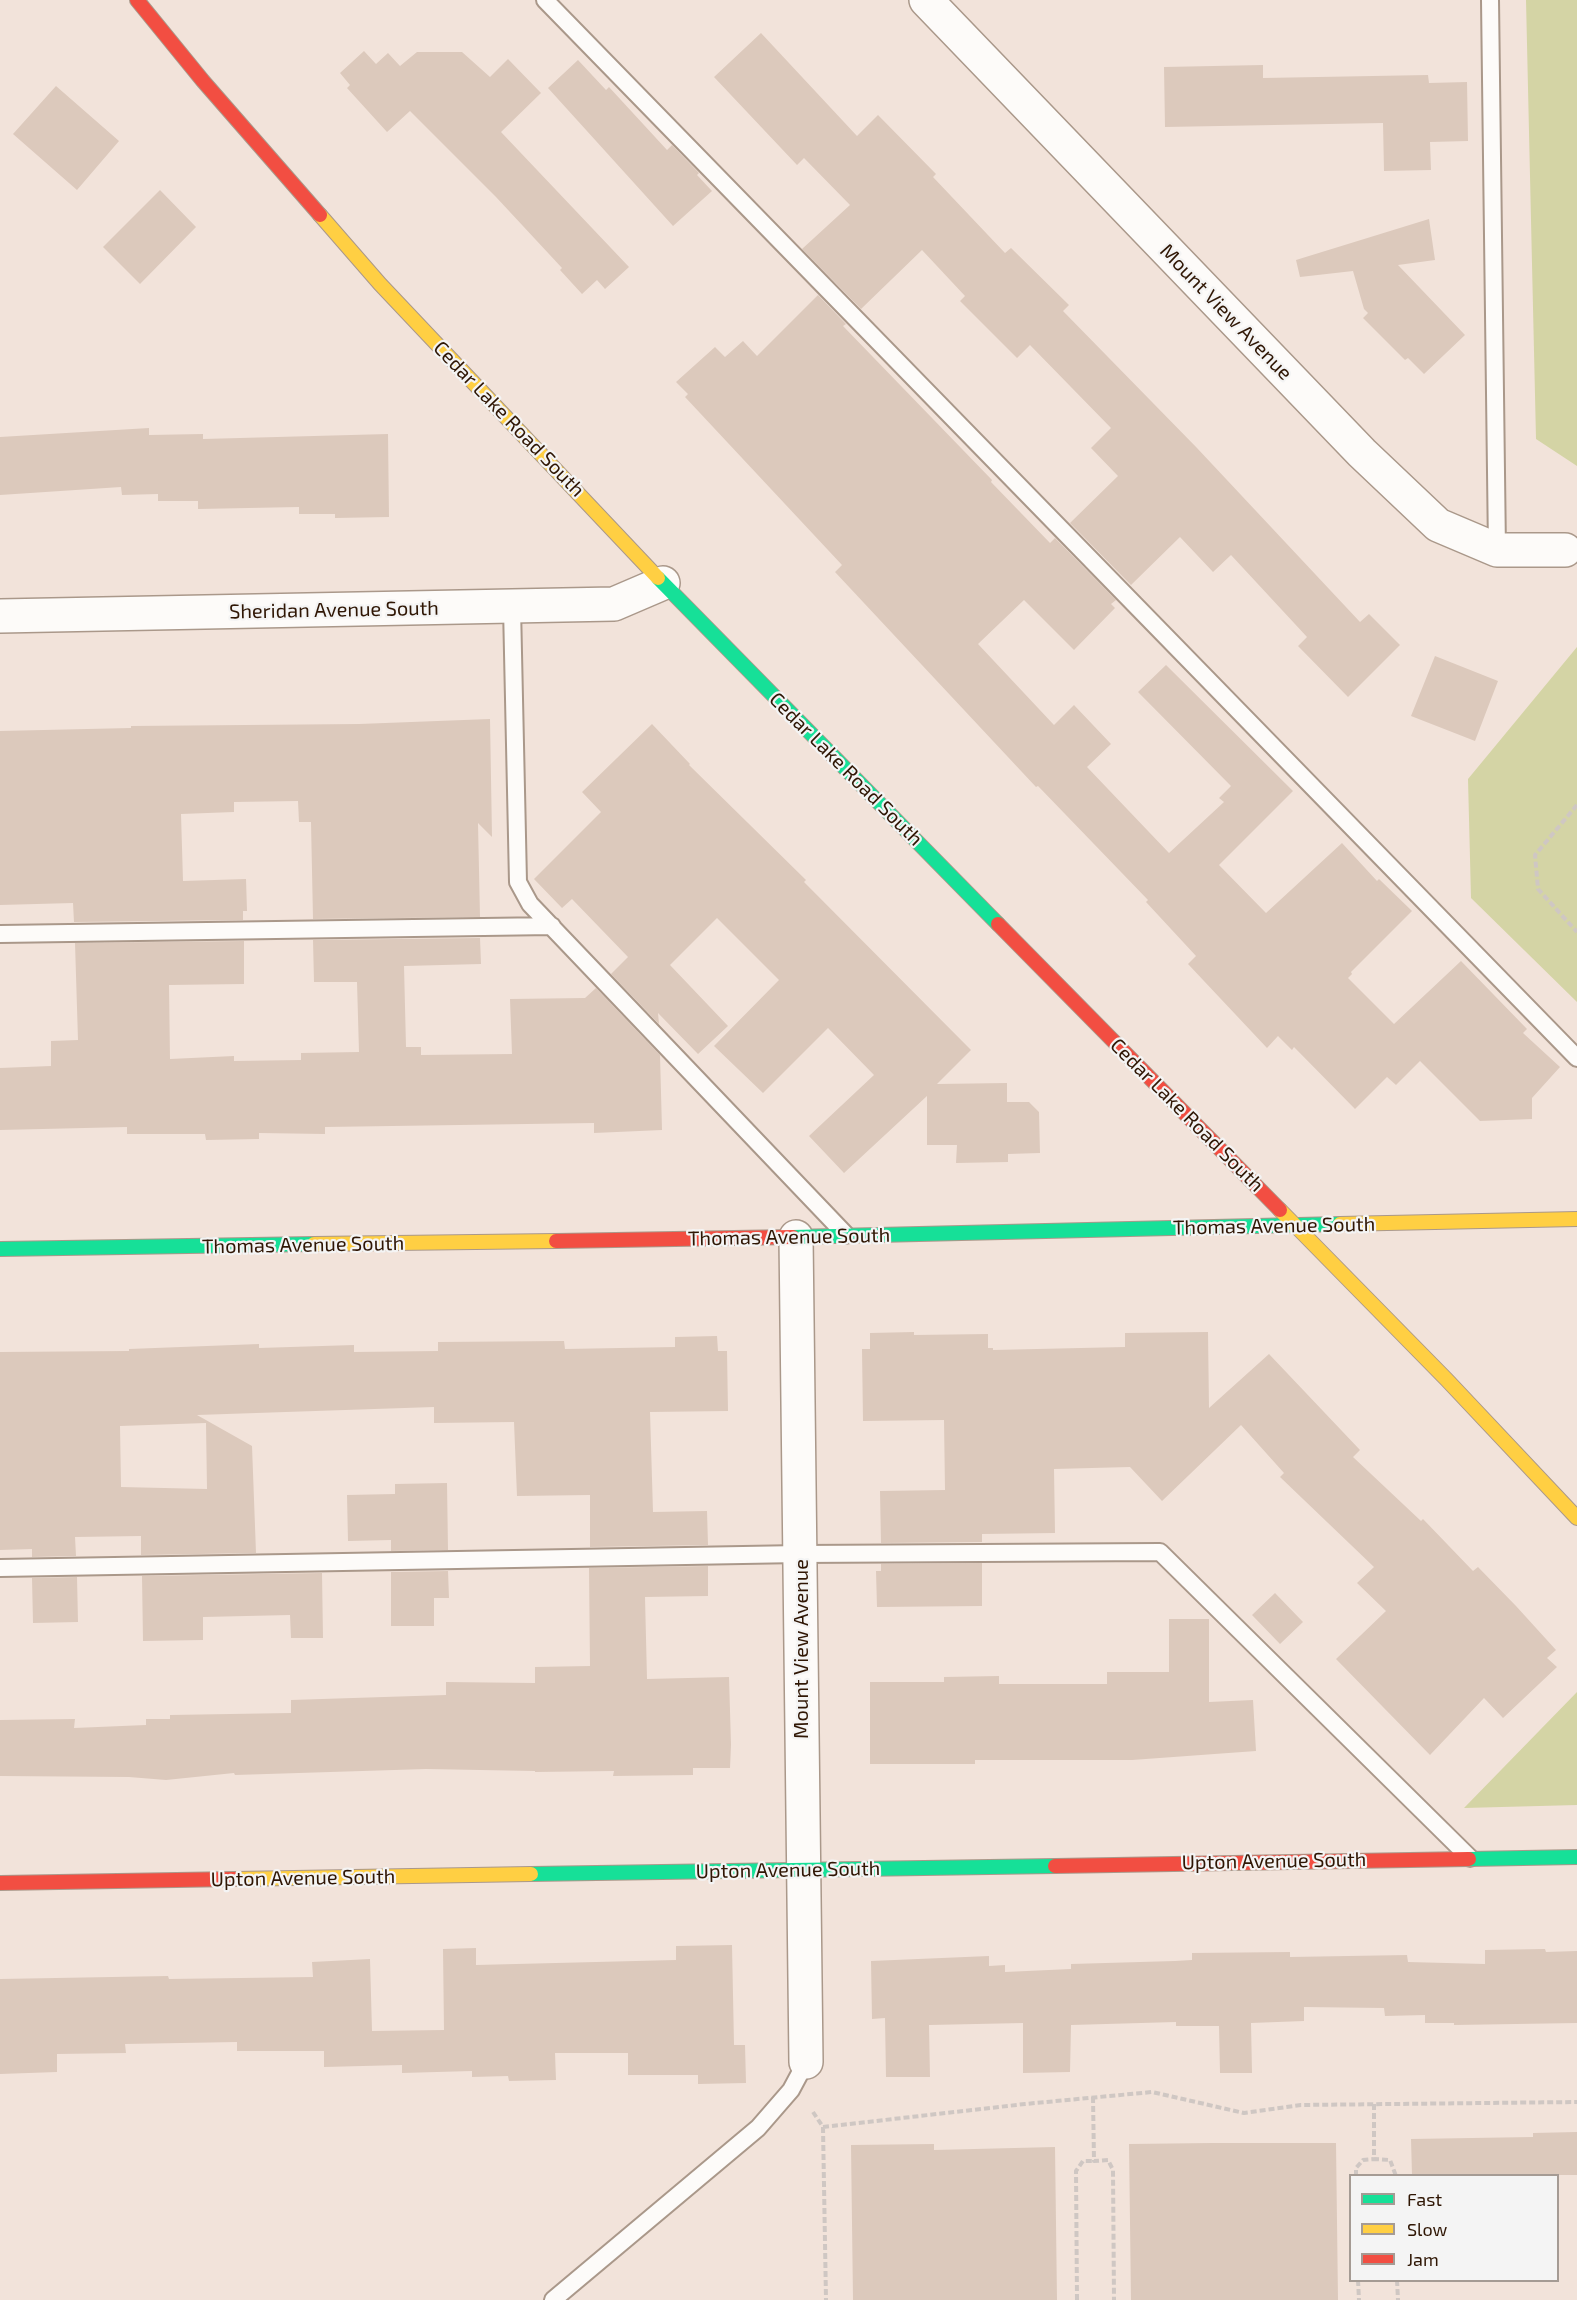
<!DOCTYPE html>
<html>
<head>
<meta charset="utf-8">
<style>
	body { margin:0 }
	#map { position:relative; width:1577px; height:2300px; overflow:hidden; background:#f2e3da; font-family:"Exo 2",sans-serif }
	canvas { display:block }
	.legend { position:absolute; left:1349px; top:2174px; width:210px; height:108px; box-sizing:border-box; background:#f4f4f4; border:2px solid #a59b94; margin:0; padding:8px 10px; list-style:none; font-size:18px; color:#2f1604 }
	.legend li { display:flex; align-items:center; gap:12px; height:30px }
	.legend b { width:30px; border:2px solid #a59b94 }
</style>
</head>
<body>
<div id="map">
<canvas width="1577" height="2300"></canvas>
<ul class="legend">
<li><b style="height:8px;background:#16e098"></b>Fast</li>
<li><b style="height:8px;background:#ffcf43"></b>Slow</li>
<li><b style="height:8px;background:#f24e42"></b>Jam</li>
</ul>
</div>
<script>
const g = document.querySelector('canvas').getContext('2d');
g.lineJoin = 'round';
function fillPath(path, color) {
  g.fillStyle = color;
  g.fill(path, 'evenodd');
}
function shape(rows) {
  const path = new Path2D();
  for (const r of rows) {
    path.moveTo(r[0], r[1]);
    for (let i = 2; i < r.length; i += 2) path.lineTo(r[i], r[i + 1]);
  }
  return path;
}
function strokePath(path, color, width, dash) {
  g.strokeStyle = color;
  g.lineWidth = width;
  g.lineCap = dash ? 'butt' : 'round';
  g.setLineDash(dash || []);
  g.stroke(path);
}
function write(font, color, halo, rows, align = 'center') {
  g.font = font + ' "Exo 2",sans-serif';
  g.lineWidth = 4.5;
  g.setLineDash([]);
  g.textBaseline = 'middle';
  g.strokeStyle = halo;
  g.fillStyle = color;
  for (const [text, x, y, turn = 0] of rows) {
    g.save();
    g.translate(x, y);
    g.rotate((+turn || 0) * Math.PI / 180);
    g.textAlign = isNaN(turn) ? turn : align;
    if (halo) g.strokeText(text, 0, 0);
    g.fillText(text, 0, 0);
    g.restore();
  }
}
fillPath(shape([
	[1526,0,1577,0,1577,466,1536,439],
	[1577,647,1577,1002,1471,898,1468,779],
	[1577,1692,1577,1805,1464,1808]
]), '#d4d4a5');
fillPath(shape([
	[761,33,857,136,878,115,936,174,933,177,1005,253,1011,248,1069,305,1063,311,1197,448,1360,622,1369,614,1400,645,1348,697,1298,646,1307,637,1231,555,1213,572,1180,537,1131,585,1070,523,1118,476,1091,448,1111,428,1030,345,1017,358,960,301,965,296,922,250,861,309,802,249,850,205,804,158,797,165,714,77],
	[364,51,376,64,388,53,400,66,417,52,462,52,490,77,508,59,541,93,501,132,629,267,605,289,597,280,582,294,560,270,562,268,496,197,410,111,387,132,347,88,350,85,340,73],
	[578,60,606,90,609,87,667,150,672,145,699,173,697,175,712,191,673,226,548,88],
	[1263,65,1263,78,1428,75,1429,83,1467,82,1468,141,1430,142,1431,170,1384,171,1383,123,1165,127,1164,67],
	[56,86,119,141,77,190,13,134],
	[160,190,196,227,140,284,103,247],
	[1429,219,1435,260,1398,265,1465,335,1424,374,1408,358,1405,360,1363,318,1368,313,1364,309,1353,271,1300,277,1296,260],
	[818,295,846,324,843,326,992,480,991,482,1050,543,1055,538,1116,600,1111,604,1115,608,1074,650,1024,600,978,644,1054,725,1074,705,1111,744,1087,767,1169,853,1224,802,1219,798,1231,786,1138,692,1166,665,1293,791,1219,865,1266,913,1342,843,1377,881,1379,879,1412,911,1351,972,1352,974,1348,978,1394,1024,1461,961,1527,1029,1523,1033,1560,1067,1532,1098,1532,1119,1480,1121,1420,1061,1396,1085,1387,1077,1355,1109,1294,1047,1292,1050,1278,1036,1267,1048,1188,964,1196,956,1146,902,1148,900,1038,786,1036,787,835,572,842,565,685,397,688,394,676,382,715,347,725,357,743,341,757,356],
	[149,428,149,435,203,434,203,439,388,434,389,517,335,518,335,514,299,514,299,507,198,509,198,501,158,501,158,494,122,495,121,487,0,495,0,437],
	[1435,656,1498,681,1475,741,1411,716],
	[490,719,492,837,478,823,480,917,313,919,311,822,299,822,298,801,234,802,234,812,181,814,183,881,246,879,247,911,243,911,243,920,74,922,73,903,0,905,0,731,131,728,131,726,359,724],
	[652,724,690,764,689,765,806,880,804,882,971,1050,937,1084,1007,1083,1007,1102,1029,1102,1039,1112,1040,1153,1008,1154,1008,1162,956,1163,957,1145,927,1145,927,1096,844,1173,809,1136,874,1075,828,1028,763,1093,714,1046,779,980,717,918,670,965,728,1026,698,1054,658,1013,659,1024,611,974,628,957,572,899,562,908,534,879,601,812,582,792],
	[480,938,481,964,404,966,406,1047,421,1047,421,1055,512,1054,510,999,585,998,596,988,660,1055,662,1130,594,1133,594,1123,325,1127,325,1134,259,1133,259,1139,206,1140,205,1134,127,1134,127,1127,0,1130,0,1068,51,1066,51,1041,78,1040,75,943,244,941,244,984,169,985,170,1059,234,1056,234,1061,301,1060,301,1053,359,1052,357,982,314,982,313,940],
	[914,1332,914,1335,988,1334,988,1348,993,1348,993,1350,1125,1347,1125,1333,1208,1332,1209,1408,1269,1354,1360,1450,1353,1457,1421,1521,1423,1519,1473,1571,1478,1567,1516,1606,1556,1650,1547,1658,1557,1667,1503,1718,1484,1698,1430,1755,1336,1659,1386,1611,1357,1583,1374,1567,1280,1477,1284,1473,1241,1425,1162,1501,1130,1467,1054,1469,1055,1533,982,1534,982,1542,881,1543,880,1491,945,1490,944,1420,863,1421,862,1349,870,1349,870,1333],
	[717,1336,718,1351,727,1351,728,1411,650,1412,653,1512,707,1511,708,1545,590,1547,590,1495,517,1496,514,1422,434,1423,434,1407,197,1415,252,1446,256,1553,141,1555,141,1536,75,1537,76,1556,32,1557,32,1549,0,1550,0,1352,129,1351,129,1349,259,1344,259,1348,354,1345,354,1352,438,1351,438,1342,564,1341,565,1349,675,1347,675,1337],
	[206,1423,207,1489,121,1487,120,1426],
	[447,1483,448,1550,391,1551,391,1540,348,1541,347,1495,395,1494,395,1484],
	[982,1563,982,1606,877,1607,876,1571,881,1571,881,1564],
	[708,1566,708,1596,645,1597,647,1679,729,1677,731,1745,730,1768,693,1768,693,1775,613,1776,614,1771,535,1772,535,1771,426,1769,235,1775,234,1773,166,1780,129,1777,0,1776,0,1720,75,1719,74,1728,146,1725,146,1719,170,1719,170,1715,291,1713,291,1700,446,1695,446,1682,535,1683,535,1667,590,1666,589,1568],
	[448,1571,449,1598,434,1598,434,1626,391,1626,391,1572],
	[322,1573,323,1638,291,1638,290,1615,203,1617,203,1640,143,1641,142,1576],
	[77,1577,78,1622,33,1623,32,1578],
	[1275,1593,1303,1622,1280,1644,1252,1615],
	[1169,1619,1209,1619,1209,1702,1253,1700,1256,1751,1132,1760,975,1760,975,1764,870,1764,870,1682,944,1682,944,1677,999,1676,999,1684,1107,1684,1107,1672,1169,1672],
	[732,1945,734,2045,745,2045,746,2083,698,2084,698,2075,628,2075,628,2053,555,2053,556,2080,509,2081,508,2076,472,2077,472,2071,402,2073,402,2065,324,2067,324,2051,237,2051,237,2042,125,2044,126,2053,57,2054,57,2072,0,2074,0,1979,168,1976,169,1979,313,1977,312,1962,370,1959,372,2031,444,2030,443,1949,476,1948,476,1965,676,1960,676,1946],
	[1545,1949,1546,1952,1577,1951,1577,2023,1454,2025,1454,2023,1425,2023,1425,2015,1385,2016,1384,2008,1304,2007,1304,2021,1251,2023,1252,2073,1220,2073,1219,2026,1176,2026,1176,2022,1071,2025,1070,2072,1023,2073,1023,2023,929,2025,930,2077,886,2077,885,2018,872,2019,871,1961,989,1956,989,1966,1005,1965,1005,1972,1071,1969,1071,1964,1175,1961,1192,1960,1192,1953,1290,1952,1290,1957,1407,1955,1408,1962,1485,1964,1485,1950],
	[1577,2132,1577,2175,1412,2175,1411,2139,1533,2137,1533,2133],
	[1212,2143,1336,2143,1338,2300,1131,2300,1129,2144],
	[934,2144,934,2150,1055,2147,1057,2300,853,2300,851,2145]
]), '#dcc9bc');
const lane = shape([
	[545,0,1577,1058],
	[1490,0,1497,550],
	[512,607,518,882,530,904,846,1235],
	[0,934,552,926],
	[0,1568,800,1554,1160,1552,1470,1858],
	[553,2300,758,2128,791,2090,806,2062]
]);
const street = shape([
	[926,0,1362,453,1438,525,1497,550,1565,550],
	[0,616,614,604,663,583],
	[796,1237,806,2062]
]);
const fast = shape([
	[658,578,998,924],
	[793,1237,1340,1224],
	[0,1249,314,1244],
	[1469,1859,1577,1857],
	[531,1874,1055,1866]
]);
const slow = shape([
	[320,215,380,284,658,578],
	[1280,1210,1447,1380,1577,1518],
	[1340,1224,1577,1219],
	[314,1244,556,1241],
	[235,1879,531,1874]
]);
const jam = shape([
	[137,0,203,81,320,215],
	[998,924,1280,1210],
	[556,1241,793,1237],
	[1055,1866,1469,1859],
	[0,1883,235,1879]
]);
strokePath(lane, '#aa988a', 20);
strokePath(street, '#aa988a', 36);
strokePath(fast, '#aa988a', 16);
strokePath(slow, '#aa988a', 16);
strokePath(jam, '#aa988a', 16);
strokePath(shape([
	[1577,805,1535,855,1538,889,1577,932],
	[1093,2097,1094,2161,1108,2160,1113,2170,1114,2300],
	[1374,2104,1374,2159,1390,2160,1396,2176],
	[813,2112,823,2127,826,2300],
	[823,2127,1025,2104,1152,2092,1244,2113,1301,2105,1577,2102],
	[1356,2176,1356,2168,1363,2160,1374,2159],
	[1358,2280,1359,2300],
	[1397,2280,1398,2300],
	[1077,2300,1076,2171,1083,2161,1094,2161]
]), '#cfc7c3', 4, [6, 3]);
strokePath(lane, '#fdfbf9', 16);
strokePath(street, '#fdfbf9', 33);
strokePath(fast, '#16e098', 14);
strokePath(slow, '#ffcf43', 14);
strokePath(jam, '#f24e42', 14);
write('20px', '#2f1604', '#f4f4f4', [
	["Mount View Avenue",1226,312,46],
	["Cedar Lake Road South",509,419,46],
	["Sheridan Avenue South",334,610,-1],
	["Cedar Lake Road South",846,769,45],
	["Cedar Lake Road South",1187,1115,45],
	["Thomas Avenue South",1274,1226,-1],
	["Thomas Avenue South",789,1237,-1],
	["Thomas Avenue South",303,1245,-1],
	["Mount View Avenue",801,1649,-90],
	["Upton Avenue South",1274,1861,-1],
	["Upton Avenue South",788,1870,-1],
	["Upton Avenue South",303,1878,-1]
]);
</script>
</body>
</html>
